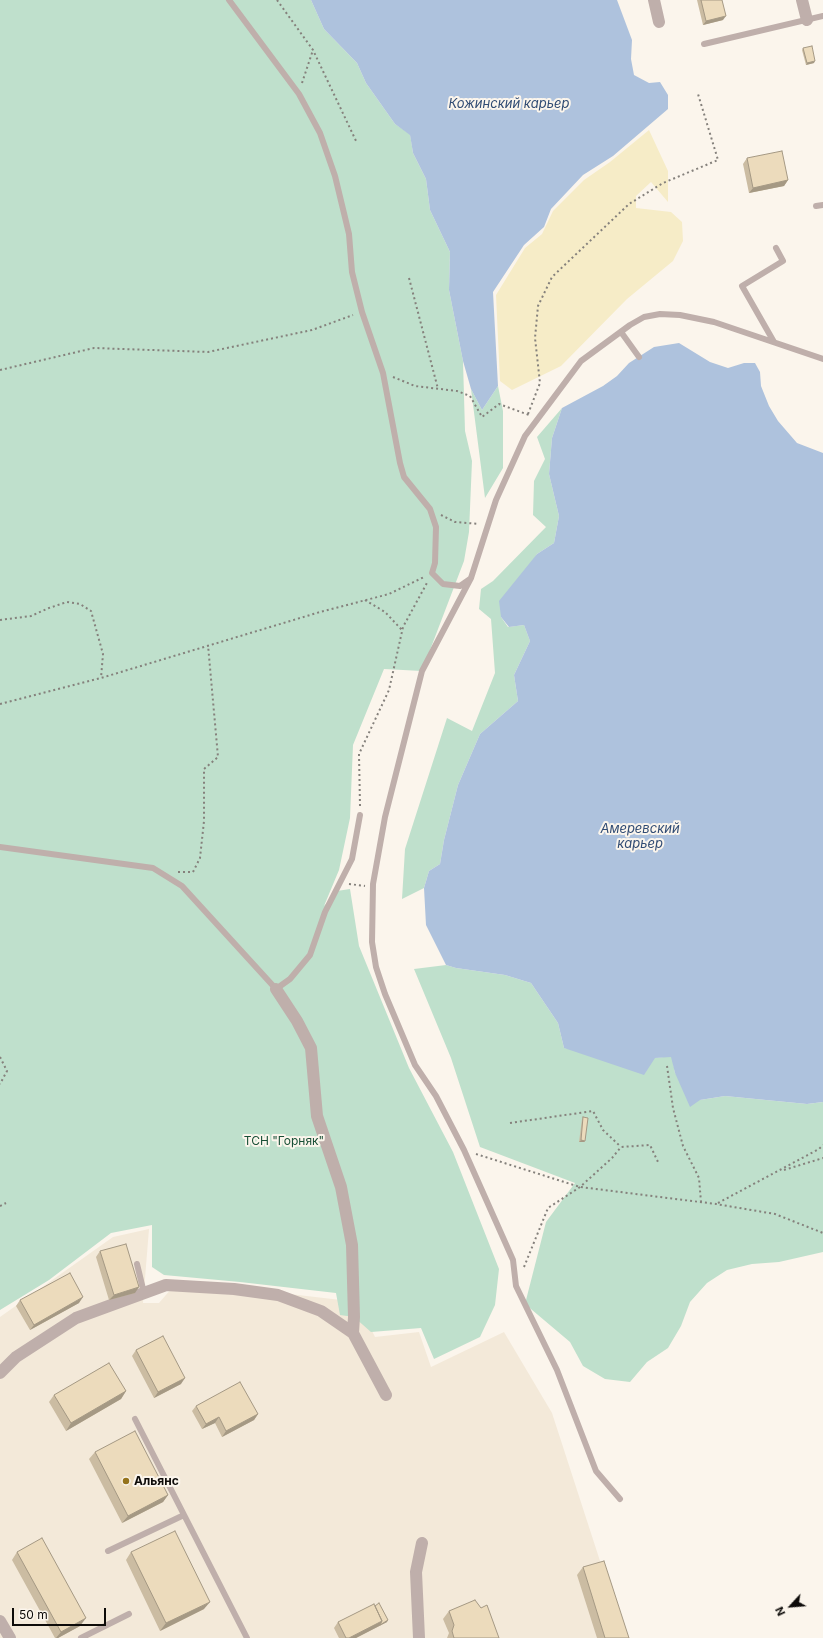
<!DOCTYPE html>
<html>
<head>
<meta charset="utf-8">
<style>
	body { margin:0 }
	#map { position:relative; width:823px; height:1638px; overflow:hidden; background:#fbf5ec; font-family:Inter,sans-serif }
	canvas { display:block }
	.north { position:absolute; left:771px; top:1586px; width:40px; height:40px; -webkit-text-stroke:3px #fbf5ec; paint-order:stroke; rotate:244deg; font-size:11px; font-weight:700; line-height:16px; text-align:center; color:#0d0b09 }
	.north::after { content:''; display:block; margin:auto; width:14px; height:18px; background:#0d0b09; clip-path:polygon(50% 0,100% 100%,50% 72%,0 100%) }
	.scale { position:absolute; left:12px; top:1608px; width:94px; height:18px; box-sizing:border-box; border:2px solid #0d0b09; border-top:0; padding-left:5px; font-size:12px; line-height:14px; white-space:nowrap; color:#0d0b09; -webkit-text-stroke:3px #fbf5ec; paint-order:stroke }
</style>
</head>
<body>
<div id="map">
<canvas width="823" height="1638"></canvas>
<div class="north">N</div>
<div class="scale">50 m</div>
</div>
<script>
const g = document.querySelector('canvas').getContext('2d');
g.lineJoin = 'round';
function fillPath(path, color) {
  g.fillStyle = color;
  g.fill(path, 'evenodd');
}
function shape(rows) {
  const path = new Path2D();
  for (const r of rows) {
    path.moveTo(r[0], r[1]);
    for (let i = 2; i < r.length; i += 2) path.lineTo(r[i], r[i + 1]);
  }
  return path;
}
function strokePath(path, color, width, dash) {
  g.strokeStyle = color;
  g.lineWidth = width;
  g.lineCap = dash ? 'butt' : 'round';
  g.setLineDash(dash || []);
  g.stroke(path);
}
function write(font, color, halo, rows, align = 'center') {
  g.font = font + ' Inter,sans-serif';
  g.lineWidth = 4;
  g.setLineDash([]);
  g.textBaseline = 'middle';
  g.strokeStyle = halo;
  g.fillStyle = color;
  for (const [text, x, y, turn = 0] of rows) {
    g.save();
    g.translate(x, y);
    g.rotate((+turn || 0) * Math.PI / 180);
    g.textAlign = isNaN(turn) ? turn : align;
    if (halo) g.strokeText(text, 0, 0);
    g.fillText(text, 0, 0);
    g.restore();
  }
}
fillPath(shape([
	[149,1229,143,1303,159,1303,178,1281,358,1302,375,1337,419,1332,431,1367,504,1332,552,1413,625,1638,0,1638,0,1317,113,1237]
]), '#f3e9d9');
fillPath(shape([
	[0,0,311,0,324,29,357,63,366,83,395,124,410,134,413,153,426,179,430,210,450,252,449,290,463,361,465,431,472,461,469,532,464,561,422,671,384,669,353,745,350,818,339,870,324,906,337,891,350,889,359,946,409,1068,453,1152,499,1269,495,1305,480,1337,434,1359,421,1328,371,1332,354,1317,340,1315,336,1293,240,1282,164,1275,152,1267,152,1225,111,1233,49,1280,0,1310],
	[498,386,503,411,503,468,485,498,471,389,482,410],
	[562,408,552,438,549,474,559,516,554,543,537,554,501,617,508,627,524,625,530,641,514,675,518,701,480,734,458,785,444,840,440,864,429,871,424,888,402,899,405,849,447,718,472,731,495,673,491,619,479,609,481,589,493,581,546,527,533,515,534,481,545,459,537,437],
	[446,965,456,968,505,975,531,983,558,1023,564,1048,655,1058,672,1056,675,1073,700,1100,725,1096,807,1104,823,1102,823,1252,779,1262,752,1264,727,1270,707,1283,690,1302,681,1326,668,1348,647,1362,630,1382,605,1379,583,1366,570,1342,525,1304,546,1222,575,1183,480,1147,451,1058,414,969]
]), '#bfe0cc');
fillPath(shape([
	[649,130,668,171,668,202,651,182,636,196,636,208,671,212,682,222,683,241,673,261,627,299,561,366,512,390,500,381,496,295,525,248,542,234,553,211,584,180,610,162]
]), '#f6ecc7');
fillPath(shape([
	[311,0,617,0,632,40,631,59,634,75,649,83,660,82,668,95,668,109,613,156,583,175,551,209,544,227,524,245,493,292,498,386,482,410,471,389,463,361,449,290,450,252,430,210,426,179,413,153,410,135,395,124,366,83,357,63,324,29],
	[679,343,710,362,728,368,744,363,755,363,760,372,761,386,769,406,778,421,797,443,823,453,823,1102,807,1104,725,1096,700,1100,690,1107,675,1073,671,1057,655,1058,644,1075,564,1048,558,1023,531,983,505,975,456,968,446,965,426,925,424,888,429,871,440,864,444,840,458,785,480,734,518,701,514,675,530,641,524,625,509,627,501,617,499,601,537,554,554,543,559,516,549,474,552,438,562,408,603,386,617,376,629,363,654,347]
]), '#aec2dd');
strokePath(shape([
	[277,0,313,50,357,143],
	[302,83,313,50],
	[409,278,438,389],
	[0,370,94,348,208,352,312,330,353,315],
	[393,377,415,386,457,391,470,396,482,417,499,404,529,415],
	[528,414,540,383,535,338,538,306,552,277,629,204,663,183,718,160,698,94],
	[441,515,455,522,479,524],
	[365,600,385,612,402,630],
	[0,620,31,616,49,608,67,602,80,604,91,611,103,654,101,678],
	[0,704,101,678,320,612,389,594,424,577],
	[360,806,359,754,389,690,403,627,428,581],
	[178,872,193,872,200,858,204,821,204,769,218,757,208,645],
	[349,884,365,886],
	[0,1057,7,1071,0,1084],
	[667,1066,673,1108,683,1146,699,1178,701,1202],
	[510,1123,593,1111,603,1130,621,1147],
	[476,1154,580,1187,716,1204,775,1214,823,1233],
	[784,1170,823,1158],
	[718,1203,819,1149,823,1145],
	[0,1206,6,1203],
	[524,1267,548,1208,580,1187,612,1158,621,1147,650,1145,658,1162]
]), '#85817c', 2, [2, 3]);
strokePath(shape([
	[229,0,299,94,320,133,335,176,349,234,352,272,362,312,383,373,400,463,404,477,430,509,436,527,435,563,432,573,443,584,460,586,470,579],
	[704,44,823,16],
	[816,206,823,205],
	[621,332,639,357],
	[774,342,742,286,783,261,776,248],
	[0,847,153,868,182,886,276,989,290,979,310,955,325,912,352,859,360,815],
	[137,1264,144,1293],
	[135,1419,247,1638],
	[620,1499,596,1471,557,1370,516,1286,513,1260,464,1150,436,1096,415,1065,385,994,376,967,372,942,373,884,385,817,422,671,471,578,496,500,525,436,581,361,630,325,644,317,660,314,680,315,714,322,823,359],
	[108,1551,184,1515],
	[81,1638,129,1614]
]), '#bfafab', 6);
strokePath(shape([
	[654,0,659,22],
	[802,0,807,20],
	[276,989,297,1021,311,1048,317,1116,341,1187,352,1245,354,1317,353,1333],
	[0,1373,16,1357,76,1318,166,1285,234,1289,278,1295,321,1311,353,1333,386,1395],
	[0,1621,10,1638],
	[419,1638,416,1572,422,1543]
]), '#bfafab', 12);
fillPath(shape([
	[697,0,722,0,723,20,703,25],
	[803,48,814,63,806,65,802,50],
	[747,158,788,180,784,186,749,193,743,164],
	[583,1117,585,1141,584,1142,579,1142,582,1119],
	[100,1251,135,1293,109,1300,96,1257],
	[20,1300,79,1303,30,1330,16,1306],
	[136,1350,181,1384,154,1398,132,1356],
	[126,1391,121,1399,66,1431,49,1402,54,1395],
	[196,1406,258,1414,254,1420,222,1437,215,1423,202,1429,192,1411],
	[95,1452,168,1495,163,1502,122,1523,89,1459],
	[17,1552,80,1626,58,1638,55,1638,12,1560],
	[131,1552,204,1609,160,1631,126,1560],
	[583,1567,629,1638,597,1638,577,1575],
	[449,1611,499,1638,447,1638,449,1633,443,1619],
	[338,1622,387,1622,356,1638,339,1638,334,1628]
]), '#cbbca2');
fillPath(shape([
	[726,16,723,20,703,25,706,21],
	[815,61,814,63,806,65,807,63],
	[788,180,784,186,749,193,753,188],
	[581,1140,585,1141,584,1142,579,1142],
	[139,1287,135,1293,109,1300,114,1295],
	[83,1297,79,1303,30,1330,34,1325],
	[185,1378,181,1384,154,1398,158,1392],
	[126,1391,121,1399,66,1431,71,1423],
	[258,1414,254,1420,222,1437,226,1431],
	[219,1417,215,1423,202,1429,206,1424],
	[168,1495,163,1502,122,1523,128,1516],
	[210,1602,204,1609,160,1631,166,1623],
	[86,1618,80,1626,58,1638,56,1638,61,1632],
	[388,1620,387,1622,356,1638,349,1638,382,1621]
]), '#a59984');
const building = shape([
	[701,0,722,0,726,16,706,21,701,0],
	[812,46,815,61,807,63,803,48,812,46],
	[782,151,788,180,753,188,747,158,782,151],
	[583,1117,588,1118,585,1141,581,1140,583,1117],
	[126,1244,139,1287,114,1295,100,1251,126,1244],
	[70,1273,83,1297,34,1325,20,1300,70,1273],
	[163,1336,185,1378,158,1392,136,1350,163,1336],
	[109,1363,126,1391,71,1423,54,1395,109,1363],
	[240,1382,258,1414,226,1431,219,1417,206,1424,196,1406,240,1382],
	[135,1431,168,1495,128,1516,95,1452,135,1431],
	[175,1531,210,1602,166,1623,131,1552,175,1531],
	[42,1538,86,1618,61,1632,17,1552,42,1538],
	[604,1561,629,1638,605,1638,583,1567,604,1561],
	[475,1600,481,1608,487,1605,499,1638,454,1638,452,1631,454,1625,449,1611,475,1600],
	[379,1603,388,1620,380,1625,382,1621,375,1606,379,1603],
	[374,1604,382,1621,349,1638,346,1638,338,1622,374,1604]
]);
fillPath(building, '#ecdbbc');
strokePath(building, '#a59984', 1);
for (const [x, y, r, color] of [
	[126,1481,4,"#95731b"]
]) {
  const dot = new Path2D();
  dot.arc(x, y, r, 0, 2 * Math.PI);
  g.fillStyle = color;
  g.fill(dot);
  strokePath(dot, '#fbf5ec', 1.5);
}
write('12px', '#174f35', '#fbf5ec', [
	["ТСН \"Горняк\"",284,1141]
]);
write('bold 12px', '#0d0b09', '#fbf5ec', [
	["Альянс",134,1481]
], 'left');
write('italic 13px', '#314c74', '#fbf5ec', [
	["Кожинский карьер",509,104],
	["Амеревский",640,829],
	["карьер",640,844]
]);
</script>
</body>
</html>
